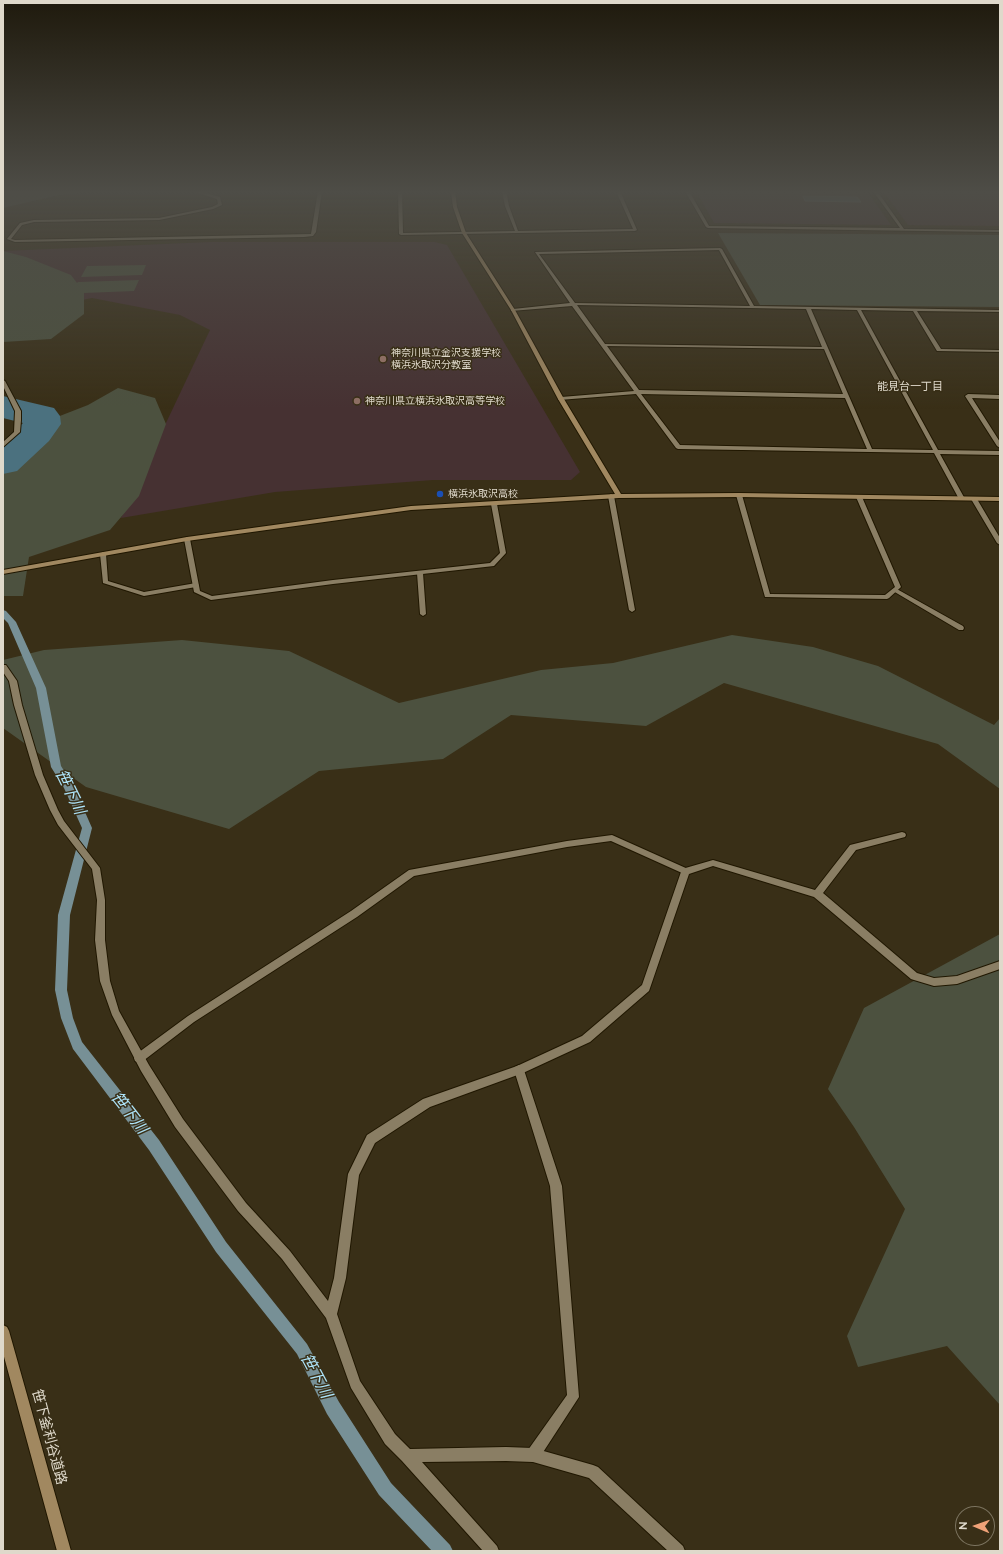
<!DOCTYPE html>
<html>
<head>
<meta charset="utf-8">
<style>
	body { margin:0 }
	#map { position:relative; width:1003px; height:1554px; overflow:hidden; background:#392f17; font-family:Raleway,sans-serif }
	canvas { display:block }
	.frame { position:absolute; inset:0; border:4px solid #dfd9cb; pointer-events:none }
	.north { position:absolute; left:955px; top:1506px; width:40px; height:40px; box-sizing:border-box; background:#392f17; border:1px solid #7b735f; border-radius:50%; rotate:272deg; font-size:11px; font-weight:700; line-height:16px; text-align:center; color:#dfd9cb }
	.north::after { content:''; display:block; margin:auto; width:14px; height:18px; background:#f0a278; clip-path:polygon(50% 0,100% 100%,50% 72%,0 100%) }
</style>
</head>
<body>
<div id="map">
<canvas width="1003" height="1554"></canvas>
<div class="frame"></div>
<div class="north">N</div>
</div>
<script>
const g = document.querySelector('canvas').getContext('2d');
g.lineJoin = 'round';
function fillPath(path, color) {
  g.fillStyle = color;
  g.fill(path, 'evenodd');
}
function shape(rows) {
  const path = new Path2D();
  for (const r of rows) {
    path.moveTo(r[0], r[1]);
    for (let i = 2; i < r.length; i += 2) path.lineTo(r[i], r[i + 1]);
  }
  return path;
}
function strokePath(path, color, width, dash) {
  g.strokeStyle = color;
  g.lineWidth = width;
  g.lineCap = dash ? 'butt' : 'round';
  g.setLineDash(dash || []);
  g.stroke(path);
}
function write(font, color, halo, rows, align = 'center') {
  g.font = font + ' Raleway,"Noto Sans JP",sans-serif';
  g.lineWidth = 3;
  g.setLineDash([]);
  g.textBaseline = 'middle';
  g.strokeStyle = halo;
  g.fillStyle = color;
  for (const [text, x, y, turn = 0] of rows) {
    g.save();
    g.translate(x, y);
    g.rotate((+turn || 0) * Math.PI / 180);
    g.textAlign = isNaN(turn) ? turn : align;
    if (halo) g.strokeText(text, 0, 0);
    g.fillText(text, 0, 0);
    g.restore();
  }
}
fillPath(shape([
	[696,191,867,191,891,225,714,223],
	[883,191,1000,191,1000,226,908,225],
	[210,242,435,242,447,245,580,472,571,480,433,480,275,492,121,518,210,330,180,315,92,298,53,306,3,262,3,251]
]), '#463132');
fillPath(shape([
	[3,191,91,191,55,196,3,208],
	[718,233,1000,235,1000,307,760,305],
	[3,251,26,257,71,275,77,283,78,282,139,280,134,291,84,293,84,314,51,339,3,342],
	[146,265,142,275,81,277,87,266],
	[118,388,155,398,166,424,139,496,110,530,29,557,23,596,3,596,3,450,34,426,88,405],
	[732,635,813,647,878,666,994,725,1000,718,1000,789,938,744,724,683,646,726,511,715,443,759,319,771,229,829,86,787,3,728,3,660,44,650,182,640,289,651,399,703,541,670,613,663],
	[1000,934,1000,1405,947,1346,858,1367,847,1336,905,1209,854,1127,828,1089,864,1008]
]), '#4c513f');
const water = shape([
	[803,196,857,197,861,202,805,201,803,196]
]);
fillPath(water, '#4b717f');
strokePath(water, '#779096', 1);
fillPath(shape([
	[3,610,6,611,16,622,46,688,61,766,74,787,92,828,70,915,67,990,73,1018,82,1042,159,1140,226,1242,307,1344,339,1402,391,1483,450,1545,453,1551,432,1551,379,1495,327,1414,297,1354,216,1252,149,1150,73,1049,61,1018,55,990,58,915,82,828,64,788,51,767,36,688,8,623,3,618,3,610]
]), '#779096');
fillPath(shape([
	[3,396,54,408,60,416,61,424,49,441,17,471,3,474,3,441,23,423,3,418,3,396]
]), '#4b717f');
const lane = shape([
	[611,494,614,496,635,610,632,612,629,610,608,496,611,494],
	[103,552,106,554,108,581,144,592,196,583,199,585,196,587,144,596,103,583,100,554,103,552],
	[420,571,423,573,426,614,423,616,420,614,417,573,420,571],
	[895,588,963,626,964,628,963,630,959,630,893,591,892,590,895,588],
	[612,835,688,869,689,871,688,873,685,875,682,873,611,841,567,847,414,876,357,917,194,1022,143,1061,139,1063,135,1061,134,1058,135,1055,188,1016,351,911,409,870,567,841,612,835],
	[519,1065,523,1067,524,1070,562,1186,579,1397,538,1460,533,1462,528,1460,526,1455,528,1450,567,1395,550,1186,514,1070,515,1067,519,1065]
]);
const street = shape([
	[192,191,198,191,220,197,222,205,213,209,159,220,34,222,22,225,11,239,15,240,311,234,318,191,322,191,316,232,313,236,304,237,15,242,7,239,20,223,34,220,159,218,212,207,218,204,217,199,192,191],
	[398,191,402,191,403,233,515,231,505,206,502,191,506,191,509,206,518,231,633,229,616,191,620,191,637,230,635,231,401,235,399,234,398,191],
	[685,191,689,191,709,226,900,228,873,191,877,191,904,229,1000,230,1000,232,708,228,706,227,685,191],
	[720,248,722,249,754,306,1000,310,1000,312,917,311,941,349,1000,350,1000,352,937,351,913,311,861,310,938,450,1000,451,1000,455,940,454,965,499,964,500,960,500,959,499,934,453,678,449,676,448,636,394,559,400,558,399,561,397,634,391,572,306,511,311,511,309,513,309,570,303,535,252,720,248],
	[719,250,750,306,575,303,539,254,719,250],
	[577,305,806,309,822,347,605,344,577,305],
	[811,309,857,310,933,450,872,449,811,309],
	[607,346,824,349,843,394,639,390,607,346],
	[641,394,845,398,867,449,680,445,641,394],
	[3,380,5,381,21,411,21,420,20,432,3,447,3,442,14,432,15,411,3,386,3,380],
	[968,394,1000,395,1000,399,972,398,1000,442,1000,448,997,446,965,396,968,394],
	[739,493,742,495,770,594,885,595,895,587,856,497,859,495,862,497,901,587,889,598,887,599,765,597,736,495,739,493],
	[974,497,977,499,1000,538,1000,545,997,543,971,499,974,497],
	[494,502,497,504,506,553,494,566,333,584,211,600,194,592,184,539,187,537,190,539,200,591,212,596,333,580,490,563,500,553,491,504,494,502],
	[3,665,6,665,17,681,22,705,43,775,58,810,64,821,100,868,105,900,105,940,110,981,119,1011,149,1065,183,1119,246,1203,290,1251,328,1301,334,1278,348,1174,367,1135,423,1099,517,1066,582,1036,642,985,682,869,713,860,815,890,850,845,902,832,905,833,906,835,905,837,856,850,823,893,917,973,934,978,957,976,1000,961,1000,969,957,984,934,986,914,980,911,979,814,897,713,866,689,874,649,991,590,1042,523,1073,430,1107,375,1143,359,1175,346,1278,337,1314,360,1381,395,1434,410,1449,506,1447,533,1448,593,1465,598,1467,683,1546,685,1551,668,1551,589,1478,533,1462,506,1461,422,1462,497,1546,499,1551,483,1551,402,1461,385,1444,351,1388,326,1318,282,1259,238,1211,175,1127,141,1071,112,1015,100,981,95,940,97,900,92,869,58,825,50,810,35,775,14,705,9,681,3,672,3,665]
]);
const secondary = shape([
	[451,191,455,191,457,207,466,233,515,310,564,399,621,494,739,493,1000,497,1000,501,739,497,619,498,411,510,187,541,3,574,3,570,187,537,411,506,615,494,558,399,511,310,462,233,453,207,451,191],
	[3,1325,7,1327,9,1331,71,1551,57,1551,3,1353,3,1325]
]);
strokePath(lane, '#201701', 2);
strokePath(street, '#201701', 2);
strokePath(secondary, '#201701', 2);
fillPath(lane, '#8a7e64');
fillPath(street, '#8a7e64');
fillPath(secondary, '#a18860');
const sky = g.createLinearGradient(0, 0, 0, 409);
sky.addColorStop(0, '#1f1a0d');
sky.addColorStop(0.47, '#4e4d47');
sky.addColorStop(1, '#4e4d4700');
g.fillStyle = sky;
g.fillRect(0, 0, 1003, 409);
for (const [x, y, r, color] of [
	[383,359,4,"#8d6e63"],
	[357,401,4,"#8d6e63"],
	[440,494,4,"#1a4fb4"]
]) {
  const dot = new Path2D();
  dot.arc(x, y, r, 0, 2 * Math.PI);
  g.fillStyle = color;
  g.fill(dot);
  strokePath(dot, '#392f17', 1.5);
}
write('10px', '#dfd9cb', '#392f17', [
	["神奈川県立金沢支援学校",391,353],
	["横浜氷取沢分教室",391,365],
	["神奈川県立横浜氷取沢高等学校",365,401],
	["横浜氷取沢高校",448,494]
], 'left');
write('11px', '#dfd9cb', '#392f17', [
	["能見台一丁目",910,387]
]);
write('14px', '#dfd9cb', '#392f17', [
	["笹下釜利谷道路",49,1437,75]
]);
write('italic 16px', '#aee4f9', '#392f17', [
	["笹下川",70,792,64],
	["笹下川",129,1113,52],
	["笹下川",316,1376,62]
]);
</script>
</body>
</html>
